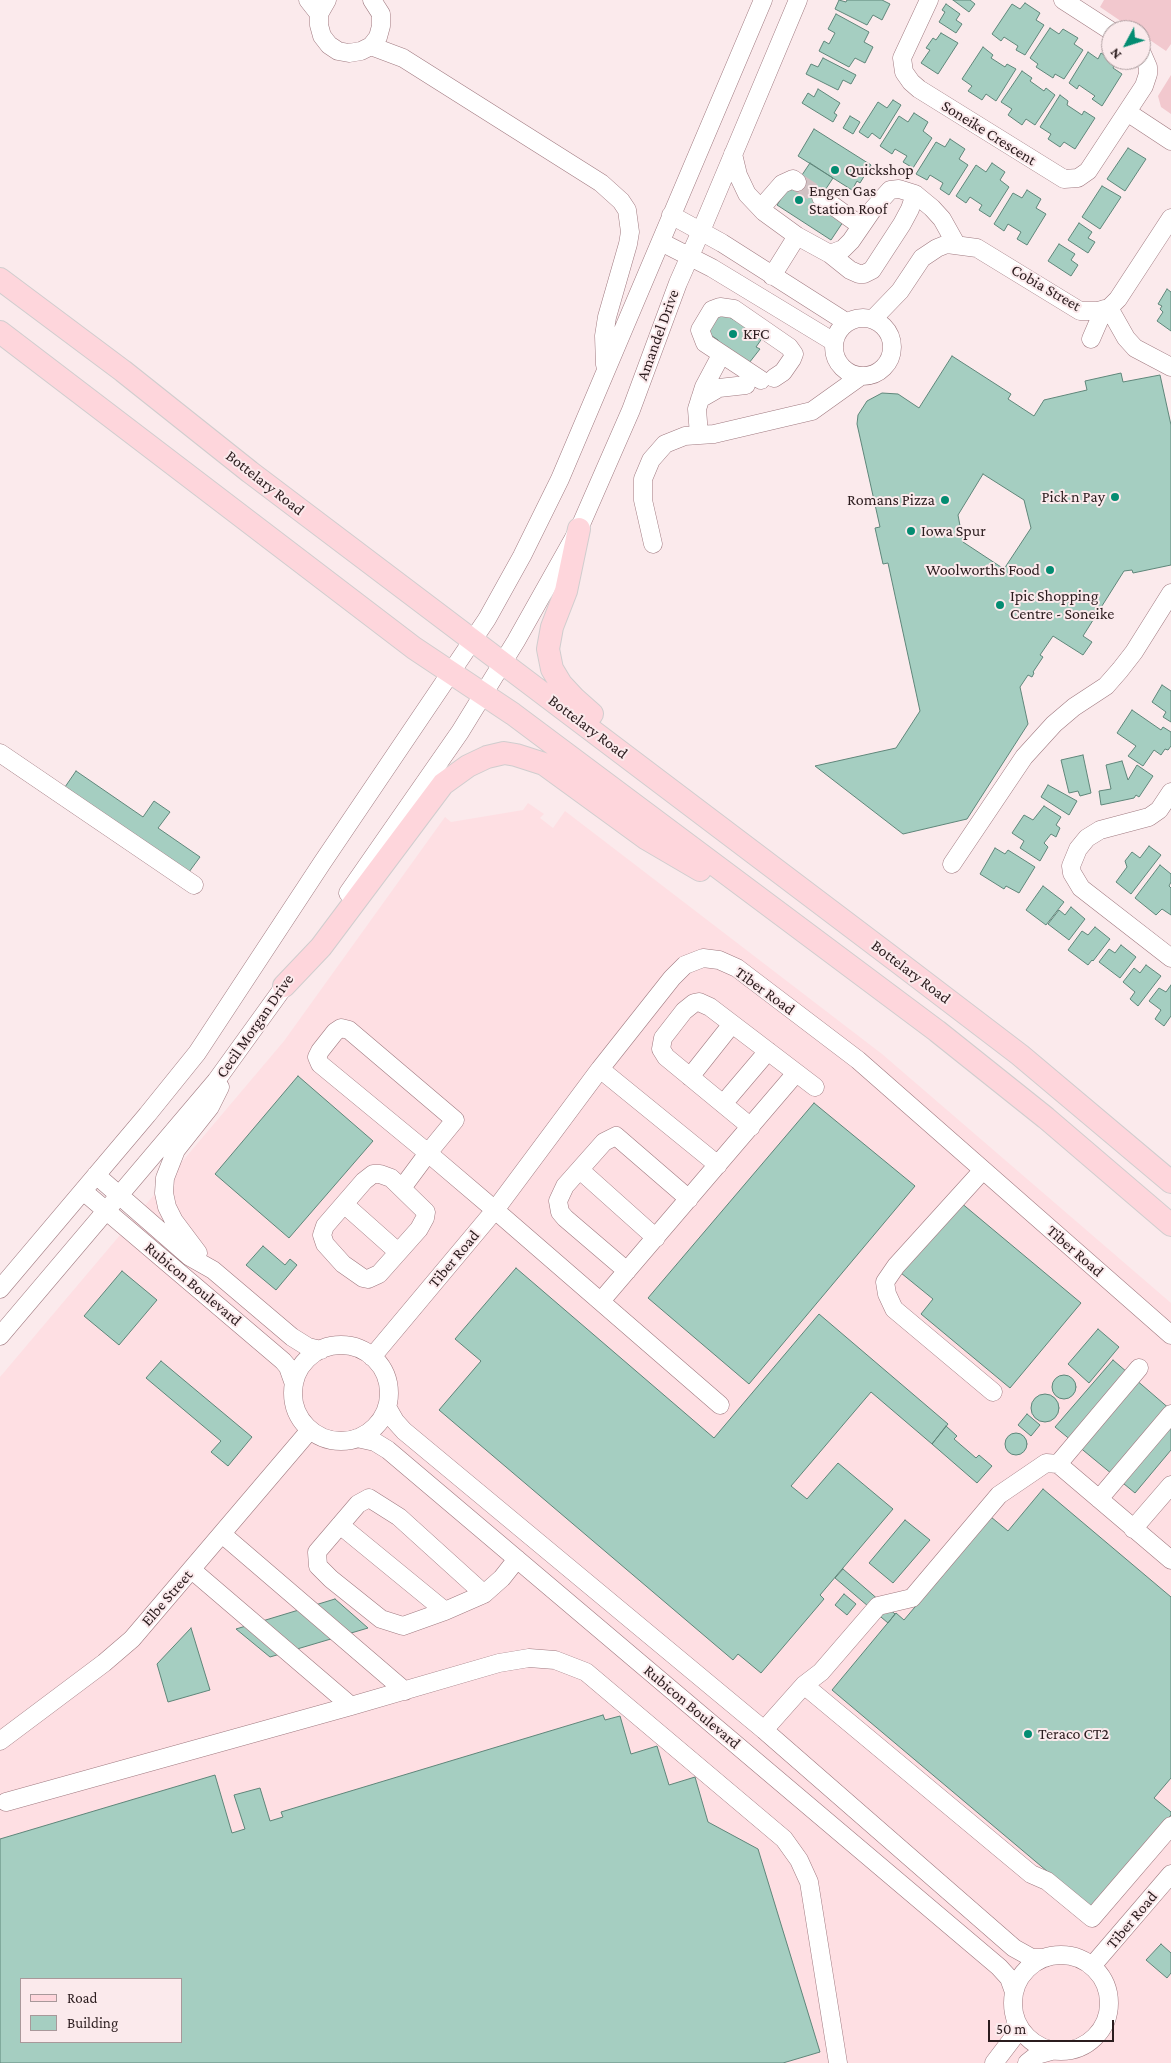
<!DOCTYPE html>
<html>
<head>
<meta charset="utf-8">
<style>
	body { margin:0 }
	#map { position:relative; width:1171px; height:2063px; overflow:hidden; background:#fbeaec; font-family:"Crimson Pro",serif }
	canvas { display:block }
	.legend { position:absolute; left:20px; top:1978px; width:162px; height:65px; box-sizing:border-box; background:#fbeaec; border:1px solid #a8989a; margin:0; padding:6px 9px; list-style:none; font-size:15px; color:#2b1c1e }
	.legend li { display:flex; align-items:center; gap:10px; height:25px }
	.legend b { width:25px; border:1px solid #a8989a }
	.north { position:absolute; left:1101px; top:20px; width:50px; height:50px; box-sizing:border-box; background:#fbeaec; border:1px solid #a8989a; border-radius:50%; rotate:230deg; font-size:14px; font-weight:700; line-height:20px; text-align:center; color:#2b1c1e }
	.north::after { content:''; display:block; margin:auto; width:18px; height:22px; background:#048c72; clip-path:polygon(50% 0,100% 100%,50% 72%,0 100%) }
	.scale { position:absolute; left:988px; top:2020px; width:126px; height:22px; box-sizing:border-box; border:2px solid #2b1c1e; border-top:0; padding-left:6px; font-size:15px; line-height:18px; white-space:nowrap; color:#2b1c1e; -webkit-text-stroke:4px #fbeaec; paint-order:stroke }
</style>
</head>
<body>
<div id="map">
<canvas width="1171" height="2063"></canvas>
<ul class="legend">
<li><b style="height:6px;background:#fed6dc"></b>Road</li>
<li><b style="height:14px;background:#a5cec1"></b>Building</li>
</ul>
<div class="north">N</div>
<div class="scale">50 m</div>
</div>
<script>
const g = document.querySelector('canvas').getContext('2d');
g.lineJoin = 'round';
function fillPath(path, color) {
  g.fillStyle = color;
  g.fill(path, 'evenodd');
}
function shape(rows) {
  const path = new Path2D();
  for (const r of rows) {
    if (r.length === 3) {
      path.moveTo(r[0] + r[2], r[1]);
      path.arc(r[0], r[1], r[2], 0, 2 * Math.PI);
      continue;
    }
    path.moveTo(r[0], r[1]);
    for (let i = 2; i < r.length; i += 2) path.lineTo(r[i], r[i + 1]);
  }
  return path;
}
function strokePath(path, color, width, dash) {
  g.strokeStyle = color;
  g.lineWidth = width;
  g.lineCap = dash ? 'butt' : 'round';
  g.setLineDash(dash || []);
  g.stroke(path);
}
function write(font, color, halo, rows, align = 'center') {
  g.font = font + ' "Crimson Pro",serif';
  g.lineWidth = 4;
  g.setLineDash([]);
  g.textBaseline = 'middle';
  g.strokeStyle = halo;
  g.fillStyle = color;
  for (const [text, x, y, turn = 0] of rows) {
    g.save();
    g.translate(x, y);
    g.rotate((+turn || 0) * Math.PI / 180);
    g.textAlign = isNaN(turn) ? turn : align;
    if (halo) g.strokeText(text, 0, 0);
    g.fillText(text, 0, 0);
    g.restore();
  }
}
fillPath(shape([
	[528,803,544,814,540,818,553,828,565,811,882,1054,1171,1303,1171,2063,0,2063,0,1377,284,1041,445,817,451,822,523,810],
	[21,1979,181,1979,181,2042,21,2042]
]), '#fedfe3');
fillPath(shape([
	[1104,0,1171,0,1171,44,1166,51,1141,34,1141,30,1134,30,1100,7],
	[1171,75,1171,114,1161,107,1158,96]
]), '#f2c8ce');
const building = shape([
	[839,0,846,2,847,0,882,0,890,4,882,20,873,15,867,25,835,9,839,0],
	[953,0,970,0,975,4,969,12,953,0],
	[1025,3,1040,13,1036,20,1044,25,1025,55,1016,50,1018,46,1004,37,1001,41,992,34,1012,4,1020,9,1025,3],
	[946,4,960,14,956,20,962,24,956,33,939,22,945,12,942,10,946,4],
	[836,14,869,32,864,42,873,47,865,63,855,58,849,67,819,51,824,41,829,44,835,33,828,29,836,14],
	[1050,28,1059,34,1063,29,1078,38,1074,44,1083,50,1064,79,1055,74,1053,78,1036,67,1038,64,1030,58,1050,28],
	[941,33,958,43,938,74,921,63,930,50,926,48,933,38,936,40,941,33],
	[983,47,993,55,991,58,1005,67,1007,64,1016,69,996,101,986,94,982,100,968,91,972,86,962,79,983,47],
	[1088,52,1098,59,1101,53,1116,62,1113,68,1122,74,1102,106,1092,99,1095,96,1079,85,1077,89,1069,83,1088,52],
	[823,58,856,75,851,84,843,80,838,90,806,74,811,64,818,67,823,58],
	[1022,71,1032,78,1030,81,1044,91,1046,88,1055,95,1035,125,1026,119,1022,125,1008,115,1012,109,1001,102,1022,71],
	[818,89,840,103,834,113,837,115,833,122,802,103,808,93,814,97,818,89],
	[1060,95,1068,101,1067,105,1082,115,1084,111,1095,118,1075,149,1064,142,1060,147,1048,139,1051,134,1040,127,1060,95],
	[893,100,901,105,880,139,872,133,868,138,859,132,878,102,887,108,893,100],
	[914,113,928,122,923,131,932,138,913,168,903,162,907,156,895,149,892,154,880,146,899,116,908,122,914,113],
	[850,116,860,122,853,134,843,128,850,116],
	[814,129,871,165,860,183,857,181,852,190,798,156,814,129],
	[950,139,965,149,959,159,968,165,949,195,940,189,943,183,930,175,927,180,916,174,936,142,945,147,950,139],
	[1128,148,1146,159,1125,191,1107,179,1128,148],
	[810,163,833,178,816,204,843,222,831,240,777,205,788,188,792,190,810,163],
	[992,163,1005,172,1000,180,1009,187,990,217,979,210,982,205,970,197,966,203,956,196,976,165,986,172,992,163],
	[1102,186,1121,197,1100,229,1082,217,1102,186],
	[1027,190,1041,199,1036,208,1046,214,1027,245,1017,239,1021,232,1008,224,1004,231,994,224,1013,193,1022,198,1027,190],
	[1079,223,1092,232,1088,238,1095,242,1088,253,1068,240,1079,223],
	[1059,244,1075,254,1071,260,1078,265,1071,276,1048,261,1059,244],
	[1167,289,1171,292,1171,331,1157,321,1163,312,1160,309,1162,306,1158,304,1167,289],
	[716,309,736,321,738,318,763,337,756,347,760,349,749,363,717,344,718,340,703,330,716,309],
	[952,356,1011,394,1008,399,1034,416,1044,400,1087,390,1085,381,1121,373,1123,382,1160,375,1171,425,1171,565,1133,573,1132,570,1124,571,1083,636,1092,642,1083,655,1053,636,1040,655,1043,657,1033,672,1034,673,1032,677,1028,675,1020,687,1028,724,967,819,903,834,815,766,896,748,920,711,888,563,883,564,875,528,880,527,857,424,858,415,867,401,882,393,898,394,919,408,952,356],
	[983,474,1024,500,1031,528,1004,569,963,542,958,515,983,474],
	[1162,685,1171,691,1171,722,1163,717,1166,712,1152,702,1162,685],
	[1132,710,1161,730,1163,727,1171,732,1171,746,1168,750,1165,749,1161,755,1154,750,1143,766,1128,756,1136,746,1117,733,1132,710],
	[1083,755,1091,793,1080,796,1078,791,1069,793,1061,760,1083,755],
	[1122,761,1128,780,1137,765,1153,776,1139,797,1136,795,1134,798,1101,805,1099,791,1111,789,1106,765,1122,761],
	[76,771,143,817,154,801,170,812,158,828,200,857,189,872,65,787,76,771],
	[1048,785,1077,801,1069,815,1041,797,1048,785],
	[1044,806,1061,817,1056,825,1060,828,1056,837,1051,834,1044,843,1048,847,1040,861,1020,848,1024,841,1012,833,1024,815,1033,820,1044,806],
	[1149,846,1161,855,1131,894,1116,882,1127,867,1125,861,1132,852,1140,858,1149,846],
	[995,848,1005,854,1008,850,1035,867,1019,893,1006,886,1004,889,980,874,995,848],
	[1160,865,1171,874,1171,882,1169,886,1171,888,1171,915,1162,909,1156,915,1135,898,1160,865],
	[1043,886,1064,902,1046,925,1026,910,1043,886],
	[1071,907,1085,919,1069,940,1048,924,1059,910,1065,915,1071,907],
	[1095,927,1110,939,1093,961,1092,960,1088,965,1068,950,1082,931,1088,935,1095,927],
	[1121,945,1136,957,1120,978,1099,962,1109,949,1115,953,1121,945],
	[1146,965,1161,976,1138,1006,1130,999,1135,992,1123,982,1134,968,1140,973,1146,965],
	[1171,985,1171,1016,1164,1026,1155,1019,1161,1010,1149,1001,1159,988,1166,992,1171,985],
	[298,1076,373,1141,289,1238,215,1174,298,1076],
	[814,1103,915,1186,749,1384,648,1298,814,1103],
	[960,1202,1081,1303,1010,1388,921,1314,933,1299,901,1273,960,1202],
	[263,1246,285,1265,290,1259,297,1265,276,1290,246,1265,263,1246],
	[516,1268,714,1438,819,1314,948,1424,932,1444,871,1392,791,1486,807,1499,838,1463,893,1509,820,1595,824,1599,761,1673,738,1654,733,1660,439,1410,481,1361,455,1339,516,1268],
	[122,1271,157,1300,119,1345,84,1316,122,1271],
	[1098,1329,1119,1347,1089,1383,1068,1364,1098,1329],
	[1113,1360,1171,1410,1171,1450,1135,1493,1055,1427,1113,1360],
	[161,1361,252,1437,228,1466,211,1452,221,1441,146,1378,161,1361],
	[1064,1387,12],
	[1045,1408,14],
	[1027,1414,1040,1425,1031,1436,1018,1425,1027,1414],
	[946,1426,957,1436,954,1439,976,1458,979,1455,992,1466,977,1483,932,1444,946,1426],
	[1016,1444,11],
	[1043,1489,1171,1597,1171,1778,1154,1798,1171,1812,1171,1815,1092,1909,832,1690,896,1613,904,1620,991,1517,1008,1531,1043,1489],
	[905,1520,930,1540,893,1583,869,1563,905,1520],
	[843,1569,895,1614,888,1623,835,1578,843,1569],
	[844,1594,856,1604,847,1615,835,1605,844,1594],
	[335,1599,368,1628,270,1657,236,1629,335,1599],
	[191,1628,210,1690,168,1702,157,1664,191,1628],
	[603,1715,605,1720,620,1716,631,1754,657,1746,669,1785,695,1777,708,1822,758,1849,820,2052,783,2063,0,2063,0,1839,215,1775,232,1833,245,1829,234,1795,260,1788,270,1821,283,1817,281,1812,603,1715],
	[21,1979,181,1979,181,2042,21,2042,21,1979],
	[1161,1944,1171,1953,1171,1973,1167,1978,1146,1960,1161,1944]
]);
fillPath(building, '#a5cec1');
strokePath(building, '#5f867a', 1);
strokePath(shape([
	[797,182,821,197]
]), '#d1c1c3', 18, [18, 9]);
const minor = shape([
	[308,0,319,14],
	[327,0,319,14,319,25,322,36,329,45,338,51,349,53,361,51,371,46,378,37,381,26,381,14,372,0],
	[929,0,902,58,904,72,911,82,919,89,1064,179,1078,178,1088,171,1144,86,1148,74,1148,67,1141,51],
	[1063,0,1111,31],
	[371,46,403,58,601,183,621,201,627,210,630,232,628,244,607,317,604,336,605,365],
	[1127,112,1171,141],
	[733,154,738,175,747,194,764,212,797,236,830,254,843,249,851,241,873,209,890,190,899,189,915,194,932,208,942,219,956,244],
	[821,197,861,226],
	[761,208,782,184,793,179,797,182],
	[671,215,722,243,846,322],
	[661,242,712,268,834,342],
	[830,254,850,270,859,274,864,274,872,270,902,224,910,209,915,194],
	[772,276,797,236],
	[1109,308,1126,338,1135,348,1171,367],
	[863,347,29],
	[873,319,900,291,922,258,937,248,947,244,977,248,1080,311,1098,311,1109,308,1118,299,1171,218],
	[1091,339,1104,309],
	[761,380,705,343,700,330,712,310,720,307,734,309,789,347,794,354,792,359,783,372,774,378],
	[700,399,719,388,746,385],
	[699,435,697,409,704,387,721,355],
	[653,544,643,500,643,479,651,460,665,444,685,436,714,434,812,411,861,376],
	[0,753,194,885],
	[1171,792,1159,810,1149,817,1100,830,1087,838,1078,849,1071,866,1072,873,1081,888,1171,958],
	[952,864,1024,757,1054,724,1074,707,1106,686,1120,670,1134,652,1171,593],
	[348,893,460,732,516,641,579,529,631,410,678,283,701,231,798,0],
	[600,1069,718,1165],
	[690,1077,732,1024],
	[723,1104,768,1051],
	[751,1127,666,1057,661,1049,663,1038,684,1011,694,1003,699,1002,710,1007,815,1087],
	[580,1170,656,1238],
	[983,1170,896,1266,885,1282,887,1294,894,1309,993,1392],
	[373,1174,380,1174,391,1178,426,1212,425,1218,419,1229,379,1274,368,1279,363,1278,343,1264,325,1244,322,1235,325,1226,364,1181,373,1174],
	[96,1175,190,1257,213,1270,292,1337,308,1347,321,1350],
	[402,1188,428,1153,455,1120,349,1030,341,1028,335,1032,320,1051,317,1057,320,1064,428,1153,495,1210,720,1405],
	[83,1191,283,1361,288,1367,294,1384],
	[344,1204,398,1252],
	[198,1253,174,1221,167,1207,164,1193,165,1178,176,1150,210,1107,220,1087],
	[627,1271,565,1218,560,1212,558,1201,565,1186,604,1142,616,1136,689,1199],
	[0,1289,147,1115,197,1053,322,863,487,619,522,556,560,479,763,0],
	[601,1301,796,1073],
	[0,1336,216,1081,291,977],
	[341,1393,48],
	[372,1357,495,1210,600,1069,672,978,685,965,703,958,719,960,737,968,858,1060,1171,1335],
	[387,1407,395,1421,404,1431,764,1730,1014,1948,1032,1958,1045,1958],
	[357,1438,375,1442,388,1450,999,1967,1009,1978,1014,1992],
	[1058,1464,1139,1368],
	[1099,1499,1171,1414],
	[340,1525,445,1611],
	[1133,1529,1171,1485],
	[222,1534,405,1691],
	[192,1570,351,1706],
	[484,1594,399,1517,369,1498,358,1504,317,1552,318,1566,331,1579,381,1619,403,1626,445,1611,484,1594,502,1578,517,1559],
	[804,1685,1031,1874,1047,1881,1092,1918,1171,1826],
	[764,1730,804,1685,821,1672,878,1606,912,1598,999,1495,1046,1463,1058,1464,1171,1560],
	[0,1741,104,1663,132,1639,310,1430],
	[6,1802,351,1706,499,1663,529,1658,555,1660,586,1672,784,1839,799,1860,809,1882,838,2063],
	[1061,2003,48],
	[1092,1966,1171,1874],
	[994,2063,1013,2038,1016,2020],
	[1027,2063,1037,2055,1051,2051]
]);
const major = shape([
	[0,279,123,371,250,472,902,965,1020,1055,1171,1182],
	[0,332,414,648,513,714,937,1031,1046,1118,1171,1225],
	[579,529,566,591,552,627,548,649,552,669,561,684,574,698,592,714],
	[284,986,321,947,443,784,468,766,487,757,504,753,516,755,544,764,647,839,700,870]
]);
strokePath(minor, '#a07a80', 19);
strokePath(major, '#d0cdce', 24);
strokePath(minor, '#fff', 18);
strokePath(major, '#fed6dc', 22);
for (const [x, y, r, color] of [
	[835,170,5,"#048c72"],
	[799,200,5,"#048c72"],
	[733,334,5,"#048c72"],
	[1115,497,5,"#048c72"],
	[945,500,5,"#048c72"],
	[911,531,5,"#048c72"],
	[1050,570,5,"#048c72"],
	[1000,605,5,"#048c72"],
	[1028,1734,5,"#048c72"]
]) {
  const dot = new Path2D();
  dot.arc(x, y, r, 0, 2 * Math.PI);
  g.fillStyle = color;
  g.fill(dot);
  strokePath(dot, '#fbeaec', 2);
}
write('16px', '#2b1c1e', '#fbeaec', [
	["Soneike Crescent",989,133,32],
	["Cobia Street",1046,288,30],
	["Amandel Drive",658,335,-70],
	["Bottelary Road",265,483,38],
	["Bottelary Road",588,727,37],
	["Bottelary Road",911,972,37],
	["Tiber Road",765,991,36],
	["Cecil Morgan Drive",255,1026,-55],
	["Tiber Road",1075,1251,41],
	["Tiber Road",454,1259,-50],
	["Rubicon Boulevard",193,1284,40],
	["Elbe Street",167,1598,-49],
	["Rubicon Boulevard",692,1707,40],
	["Tiber Road",1132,1920,-50]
]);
write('16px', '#2b1c1e', '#fbeaec', [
	["Quickshop",845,170],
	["Engen Gas",809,191],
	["Station Roof",809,209],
	["KFC",743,334],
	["Pick n Pay",1105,497,"right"],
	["Romans Pizza",935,500,"right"],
	["Iowa Spur",921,531],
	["Woolworths Food",1040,570,"right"],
	["Ipic Shopping",1010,596],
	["Centre - Soneike",1010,614],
	["Teraco CT2",1038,1734]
], 'left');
</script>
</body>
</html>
